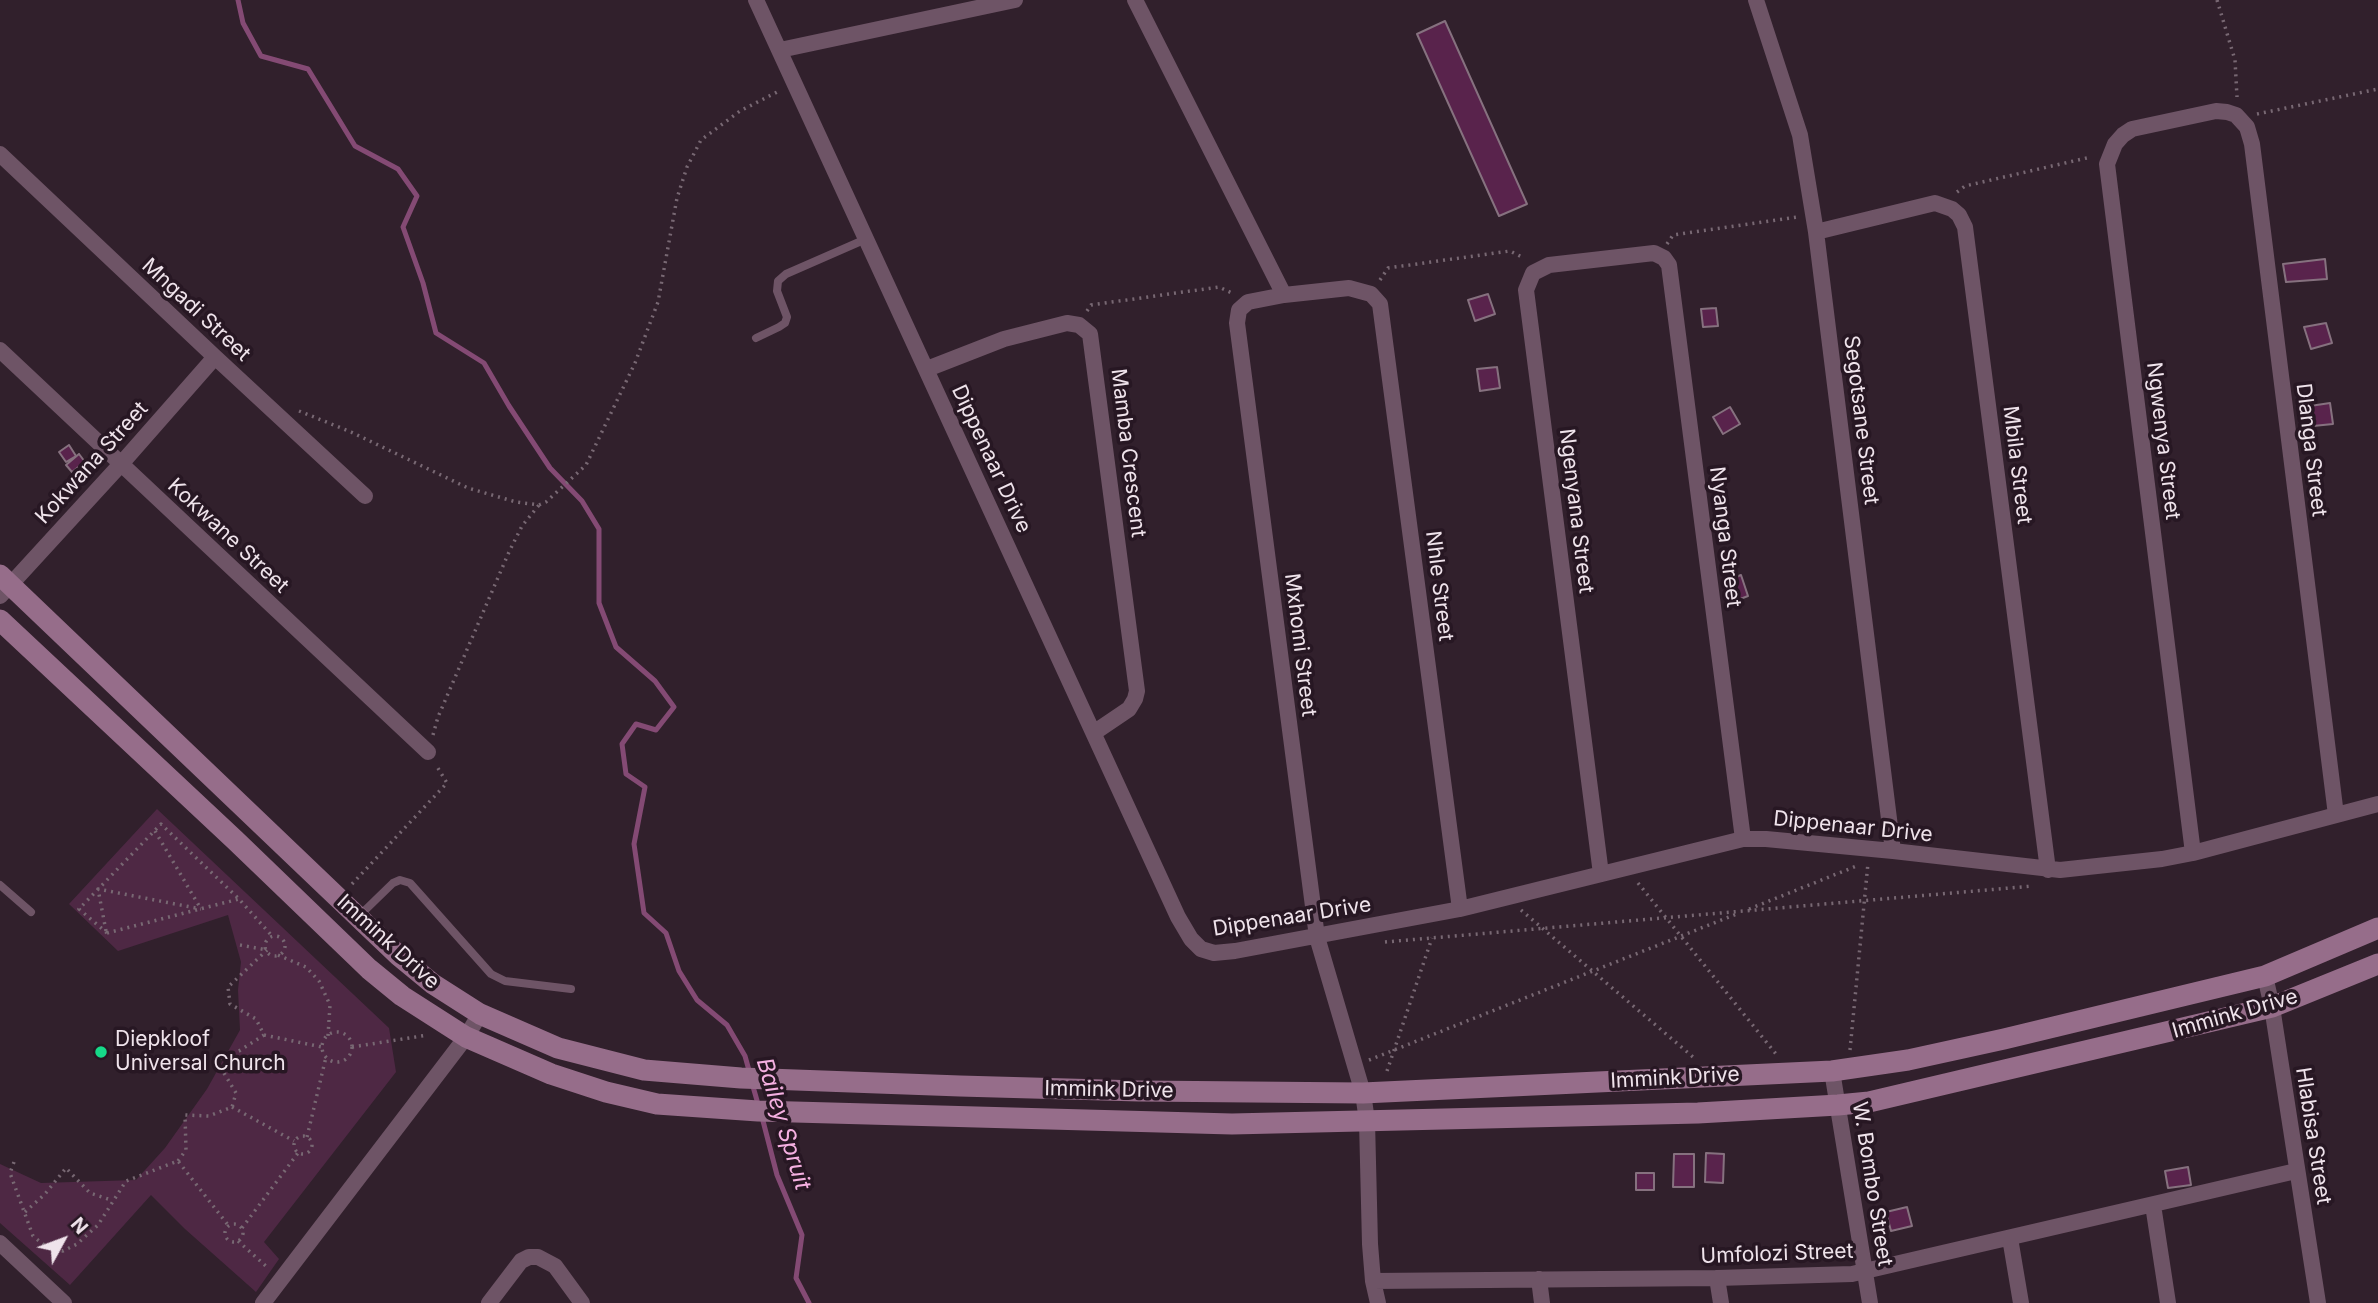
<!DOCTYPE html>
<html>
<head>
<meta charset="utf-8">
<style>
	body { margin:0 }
	#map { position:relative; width:2378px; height:1303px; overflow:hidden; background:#31202c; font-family:Inter,sans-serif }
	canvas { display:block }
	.north { position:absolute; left:28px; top:1205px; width:70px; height:70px; -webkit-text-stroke:5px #271723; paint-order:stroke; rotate:49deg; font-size:19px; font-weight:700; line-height:28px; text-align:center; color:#efe3eb }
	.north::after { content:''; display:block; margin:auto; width:24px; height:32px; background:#efe3eb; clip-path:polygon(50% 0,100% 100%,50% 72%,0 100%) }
</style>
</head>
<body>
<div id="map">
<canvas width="2378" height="1303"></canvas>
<div class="north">N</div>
</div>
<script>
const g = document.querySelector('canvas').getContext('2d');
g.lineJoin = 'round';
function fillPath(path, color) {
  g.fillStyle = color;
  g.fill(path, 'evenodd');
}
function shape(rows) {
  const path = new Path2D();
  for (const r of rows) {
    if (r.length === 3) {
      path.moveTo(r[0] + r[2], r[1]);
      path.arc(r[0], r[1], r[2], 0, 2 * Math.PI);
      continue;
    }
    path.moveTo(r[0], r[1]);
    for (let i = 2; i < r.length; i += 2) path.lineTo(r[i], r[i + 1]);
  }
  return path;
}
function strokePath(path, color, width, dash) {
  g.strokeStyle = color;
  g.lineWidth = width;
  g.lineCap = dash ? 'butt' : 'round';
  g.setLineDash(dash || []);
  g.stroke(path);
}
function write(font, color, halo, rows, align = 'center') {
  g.font = font + ' Inter,sans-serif';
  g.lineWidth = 7;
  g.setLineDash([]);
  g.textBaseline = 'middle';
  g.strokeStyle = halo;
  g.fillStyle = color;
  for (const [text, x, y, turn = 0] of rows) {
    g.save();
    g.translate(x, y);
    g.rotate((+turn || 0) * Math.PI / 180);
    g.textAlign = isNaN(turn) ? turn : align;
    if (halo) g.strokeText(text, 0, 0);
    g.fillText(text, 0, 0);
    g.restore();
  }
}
fillPath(shape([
	[157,809,389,1028,396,1072,264,1242,279,1259,256,1292,185,1229,151,1195,70,1285,0,1223,0,1164,41,1183,136,1180,165,1148,207,1089,240,1030,238,990,241,962,228,915,118,951,69,904]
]), '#4e2844');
strokePath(shape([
	[238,0,243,23,261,56,308,69,355,146,398,169,417,196,403,227,423,283,436,333,484,363,509,406,550,468,582,501,599,529,599,603,616,647,655,681,674,707,656,730,636,724,622,744,626,774,645,787,634,844,644,913,666,933,679,971,697,1000,727,1025,745,1056,750,1074],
	[752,1083,758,1104],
	[762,1117,777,1175,802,1235,796,1278,809,1303]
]), '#844a74', 5);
const building = shape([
	[1445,21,1527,204,1499,216,1417,34,1445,21],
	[2325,259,2327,279,2286,282,2283,264,2325,259],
	[1488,294,1495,314,1475,321,1468,300,1488,294],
	[1716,308,1718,326,1703,327,1701,309,1716,308],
	[2326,323,2332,343,2311,349,2304,327,2326,323],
	[1497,367,1500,388,1480,391,1477,369,1497,367],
	[2330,403,2333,424,2313,426,2310,406,2330,403],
	[1730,407,1740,424,1723,434,1713,417,1730,407],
	[69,445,76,456,66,462,59,452,69,445],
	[79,454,85,462,72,472,66,465,79,454],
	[1741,575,1748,596,1730,603,1722,582,1741,575],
	[1706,1153,1724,1154,1723,1183,1705,1182,1706,1153],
	[1674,1154,1694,1154,1694,1187,1673,1187,1674,1154],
	[2188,1167,2191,1185,2168,1188,2165,1171,2188,1167],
	[1636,1173,1654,1173,1654,1190,1636,1190,1636,1173],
	[1907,1207,1912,1226,1891,1231,1886,1212,1907,1207]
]);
fillPath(building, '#59234c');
strokePath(building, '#86717f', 2);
strokePath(shape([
	[2217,0,2235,60,2237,97],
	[2257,114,2378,89],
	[1957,192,1965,186,2091,157],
	[1667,244,1673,235,1797,217],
	[1380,280,1388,268,1510,251,1524,258],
	[1087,311,1091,305,1219,287,1234,294],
	[299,411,351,432,468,488,516,502,539,505,546,502,586,465,635,363,658,302,677,198,687,167,701,140,740,111,781,90],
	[433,735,438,717,509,552,522,526,539,505],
	[155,831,201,909],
	[1638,883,1776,1054],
	[352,884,447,783,436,765],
	[1749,909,1859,865],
	[1521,910,1693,1057],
	[106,931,98,889,201,909],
	[107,933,79,909,161,824,239,899,272,936],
	[107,933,239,899],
	[275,946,10],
	[1385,942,2033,886],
	[240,945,267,950],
	[278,955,306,967,319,981,330,1005,328,1036],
	[337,1047,15],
	[264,1035,322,1047],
	[352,1047,428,1035],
	[1850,1050,1868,863],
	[1369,1060,1739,913],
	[1387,1071,1432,938],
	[232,1107,294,1141],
	[303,1145,9],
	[307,1137,326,1057],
	[178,1161,186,1150,185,1115,209,1116,232,1107,236,1093,216,1060,239,1051,264,1035,256,1019,230,1004,228,987,267,950],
	[14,1162,10,1173,33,1236,48,1248,63,1251,77,1244,98,1225,126,1181,178,1161,228,1225],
	[25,1212,45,1194,66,1168,90,1193,111,1200],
	[234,1233,9],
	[242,1228,298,1153],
	[238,1241,268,1268]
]), '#786873', 3.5, [2, 5]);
strokePath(shape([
	[756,338,779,327,785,323,787,317,777,291,778,281,786,274,866,239],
	[0,885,31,912],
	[358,917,393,883,400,880,410,883,491,974,505,981,571,989]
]), '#6e5466', 8);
strokePath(shape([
	[756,0,1178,917,1191,939,1201,949,1214,953,1235,951,1460,909,1743,839,1766,839,1893,851,2060,870,2162,859,2193,853,2378,804],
	[1135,0,1284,295],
	[1756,0,1800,135,1816,232,1893,851],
	[780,50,1015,0],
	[0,154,215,357,365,496],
	[1816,232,1935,203,1952,209,1959,215,1965,227,2048,870],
	[0,350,428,752],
	[927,369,1004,339,1067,323,1079,325,1090,334,1137,691,1135,699,1129,709,1095,732],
	[0,596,121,464,215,357],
	[2193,853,2107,164,2115,144,2123,135,2132,129,2216,111,2227,112,2236,115,2247,127,2252,144,2336,815],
	[1601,874,1526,290,1533,273,1549,265,1654,253,1664,258,1669,265,1743,839],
	[2265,976,2272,1007,2318,1303],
	[1832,1071,1870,1303],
	[2153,1205,2168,1303],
	[2010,1238,2021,1303],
	[0,1243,64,1303],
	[1717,1278,1721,1303],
	[1539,1279,1542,1303],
	[1373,1281,1717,1278,1852,1274,2296,1171],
	[263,1303,466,1037,480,1014],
	[489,1303,521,1261,529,1257,538,1257,555,1266,582,1303],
	[1378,1303,1373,1281,1370,1244,1367,1121,1363,1093,1317,937,1237,323,1239,310,1248,302,1284,295,1349,288,1371,294,1380,304,1460,909]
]), '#6e5466', 16);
strokePath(shape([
	[0,575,399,956,433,984,480,1014,558,1048,644,1070,741,1078,960,1086,1139,1091,1363,1093,1832,1071,1908,1060,2004,1039,2265,976,2378,928],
	[0,620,235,840,369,969,402,996,466,1037,551,1074,606,1092,657,1104,758,1111,1232,1124,1698,1113,1838,1105,1869,1102,2272,1007,2378,964]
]), '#966d8a', 21);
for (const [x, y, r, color] of [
	[101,1052,7,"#16d989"]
]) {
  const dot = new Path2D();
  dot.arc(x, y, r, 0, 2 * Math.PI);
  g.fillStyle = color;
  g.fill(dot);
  strokePath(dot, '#271723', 2.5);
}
write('21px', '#efe3eb', '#271723', [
	["Mngadi Street",196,310,43],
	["Segotsane Street",1861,420,83],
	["Ngwenya Street",2163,441,83],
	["Dlanga Street",2311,450,83],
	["Mamba Crescent",1128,453,83],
	["Dippenaar Drive",991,459,65],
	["Kokwana Street",92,463,-48],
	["Mbila Street",2017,465,83],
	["Ngenyana Street",1576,511,83],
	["Kokwane Street",228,536,43],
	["Nyanga Street",1725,537,83],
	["Nhle Street",1439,586,83],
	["Mxhomi Street",1300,645,83],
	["Dippenaar Drive",1853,827,6],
	["Dippenaar Drive",1292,917,-9],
	["Immink Drive",388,942,42],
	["Immink Drive",2235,1014,-16],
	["Immink Drive",1675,1078,-3],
	["Immink Drive",1109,1090,1],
	["Hlabisa Street",2313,1136,81],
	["W. Bombo Street",1872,1184,81],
	["Umfolozi Street",1777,1254,-2]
]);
write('21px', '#efe3eb', '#271723', [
	["Diepkloof",115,1040],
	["Universal Church",115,1064]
], 'left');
write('italic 23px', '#f5b0e1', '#271723', [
	["Bailey Spruit",783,1124,73]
]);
</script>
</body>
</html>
